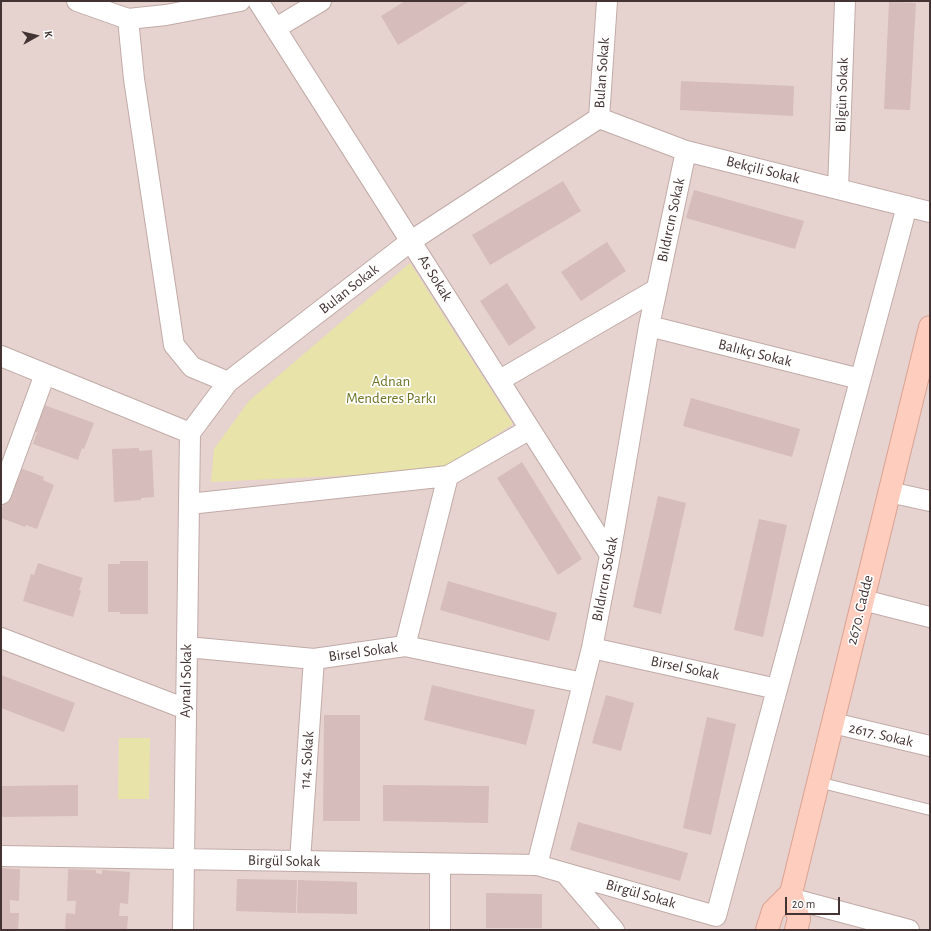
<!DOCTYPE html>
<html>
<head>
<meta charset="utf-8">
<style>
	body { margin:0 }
	#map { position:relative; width:931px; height:931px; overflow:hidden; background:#f1e4e1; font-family:"Alegreya Sans",sans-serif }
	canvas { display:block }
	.frame { position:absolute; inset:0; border:2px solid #433332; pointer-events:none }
	.north { position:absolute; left:16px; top:16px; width:40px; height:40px; -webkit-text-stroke:3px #fff; paint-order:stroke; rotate:82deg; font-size:11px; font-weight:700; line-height:16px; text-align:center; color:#433332 }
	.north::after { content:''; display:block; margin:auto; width:14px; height:18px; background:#433332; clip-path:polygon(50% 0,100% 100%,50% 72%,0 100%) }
	.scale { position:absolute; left:785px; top:897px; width:55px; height:18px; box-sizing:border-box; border:2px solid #433332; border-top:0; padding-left:5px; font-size:12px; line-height:14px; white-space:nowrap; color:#433332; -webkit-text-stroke:3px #fff; paint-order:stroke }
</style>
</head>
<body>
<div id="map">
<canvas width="931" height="931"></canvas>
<div class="frame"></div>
<div class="north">K</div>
<div class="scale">20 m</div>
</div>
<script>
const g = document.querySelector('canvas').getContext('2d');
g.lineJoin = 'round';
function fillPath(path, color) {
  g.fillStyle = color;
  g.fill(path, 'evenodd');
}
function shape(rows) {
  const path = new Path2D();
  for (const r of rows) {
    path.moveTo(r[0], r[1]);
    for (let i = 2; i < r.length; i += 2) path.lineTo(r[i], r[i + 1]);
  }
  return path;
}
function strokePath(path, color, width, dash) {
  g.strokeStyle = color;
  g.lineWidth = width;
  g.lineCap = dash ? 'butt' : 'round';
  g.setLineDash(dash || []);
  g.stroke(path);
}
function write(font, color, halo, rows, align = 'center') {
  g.font = font + ' "Alegreya Sans",sans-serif';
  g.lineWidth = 3.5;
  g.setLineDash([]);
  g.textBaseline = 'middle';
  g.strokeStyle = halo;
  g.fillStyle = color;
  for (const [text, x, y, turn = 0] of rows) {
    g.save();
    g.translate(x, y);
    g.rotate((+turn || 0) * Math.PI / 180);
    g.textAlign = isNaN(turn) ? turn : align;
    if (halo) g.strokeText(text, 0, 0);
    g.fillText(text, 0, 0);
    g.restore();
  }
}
fillPath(shape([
	[1,1,930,1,930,930,1,930]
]), '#e6d3cf');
fillPath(shape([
	[410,263,513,424,451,464,420,472,211,482,214,449,249,401],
	[119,738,150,738,149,799,118,799]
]), '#e8e3a8');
fillPath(shape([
	[405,1,470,1,398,45,381,16],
	[889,2,916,3,910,110,884,109],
	[681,81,794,86,793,116,680,110],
	[563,181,581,211,490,265,472,235],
	[694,190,804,221,795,249,686,218],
	[607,242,626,271,581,301,561,272],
	[507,283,536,328,509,346,480,301],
	[691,398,800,429,792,457,683,426],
	[44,405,94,423,84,449,82,448,78,460,33,444,37,432,35,432],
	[139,448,139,451,152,450,154,497,141,498,141,500,114,502,112,449],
	[522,462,582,559,558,575,497,478],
	[18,467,44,477,43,480,54,485,37,529,26,525,25,527,1,518,1,511],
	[658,496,686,503,661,614,633,607],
	[759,519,787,525,763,637,734,630],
	[120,561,148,561,148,614,120,614,120,612,108,612,108,564,120,564],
	[38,563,83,578,79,590,81,591,73,617,23,601,31,574,34,575],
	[448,581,557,613,549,641,440,610],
	[1,675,75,703,64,732,1,708],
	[432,685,535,710,526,745,424,720],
	[606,695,634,703,621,751,592,743],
	[324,715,360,715,360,821,323,821],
	[707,717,736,724,711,835,683,828],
	[78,785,78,816,1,817,1,786],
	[383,785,489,786,488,823,383,821],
	[578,822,688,853,680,881,570,850],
	[1,868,20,869,19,901,10,900,10,913,19,913,18,930,1,930],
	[68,869,96,870,96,873,102,874,102,870,130,872,128,904,120,903,119,916,128,916,127,930,65,930,66,913,75,914,76,901,67,901],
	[237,879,297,880,296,913,236,911],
	[298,880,357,882,357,914,297,913],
	[486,893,542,894,542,928,486,928]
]), '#d6bcba');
const service = shape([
	[818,782,930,810]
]);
const minor = shape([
	[77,1,128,19,166,15,240,1],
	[258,1,610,555],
	[128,19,134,79,174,345,192,367,228,382],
	[276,28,321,1],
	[599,118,686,151,930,212],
	[838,189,845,1],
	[649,326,860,379],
	[1,356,190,433,228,382,411,241,599,118,607,1],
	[500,380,657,289],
	[889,492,930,501],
	[1,494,45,374],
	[189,504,448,476],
	[863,600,930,617],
	[1,638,186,709],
	[405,646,448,476,530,429],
	[187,647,314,659,405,646,583,683],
	[592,648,777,689],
	[833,723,930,746],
	[1,856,537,865,716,916,907,206],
	[300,861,314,659],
	[537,865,592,648,610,555,649,326,686,151],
	[565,873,614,930],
	[793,899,909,930],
	[183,930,190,433],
	[440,930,440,864]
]);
const secondary = shape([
	[791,893,930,327],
	[767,930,773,911,791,893,799,919,796,930]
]);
strokePath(service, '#c0aba7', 12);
strokePath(minor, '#c0aba7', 22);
strokePath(secondary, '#daa293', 24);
strokePath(service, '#fff', 10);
strokePath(minor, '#fff', 20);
strokePath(secondary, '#ffcdbe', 22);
write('15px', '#433332', '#fff', [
	["Bulan Sokak",602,73,-86],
	["Bilgün Sokak",842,95,-88],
	["Bekçili Sokak",763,170,14],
	["Bıldırcın Sokak",671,220,-78],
	["As Sokak",435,278,58],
	["Bulan Sokak",349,289,-38],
	["Balıkçı Sokak",755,353,14],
	["Bıldırcın Sokak",605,579,-79],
	["2670. Cadde",860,610,-76],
	["Birsel Sokak",363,652,-8],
	["Birsel Sokak",685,668,12],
	["Aynalı Sokak",186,681,-89],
	["2617. Sokak",881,735,13],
	["114. Sokak",307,760,-86],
	["Birgül Sokak",284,861,1],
	["Birgül Sokak",641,894,16]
]);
write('15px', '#6e7525', '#fff', [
	["Adnan",391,381],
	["Menderes Parkı",391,398]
]);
</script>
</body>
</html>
